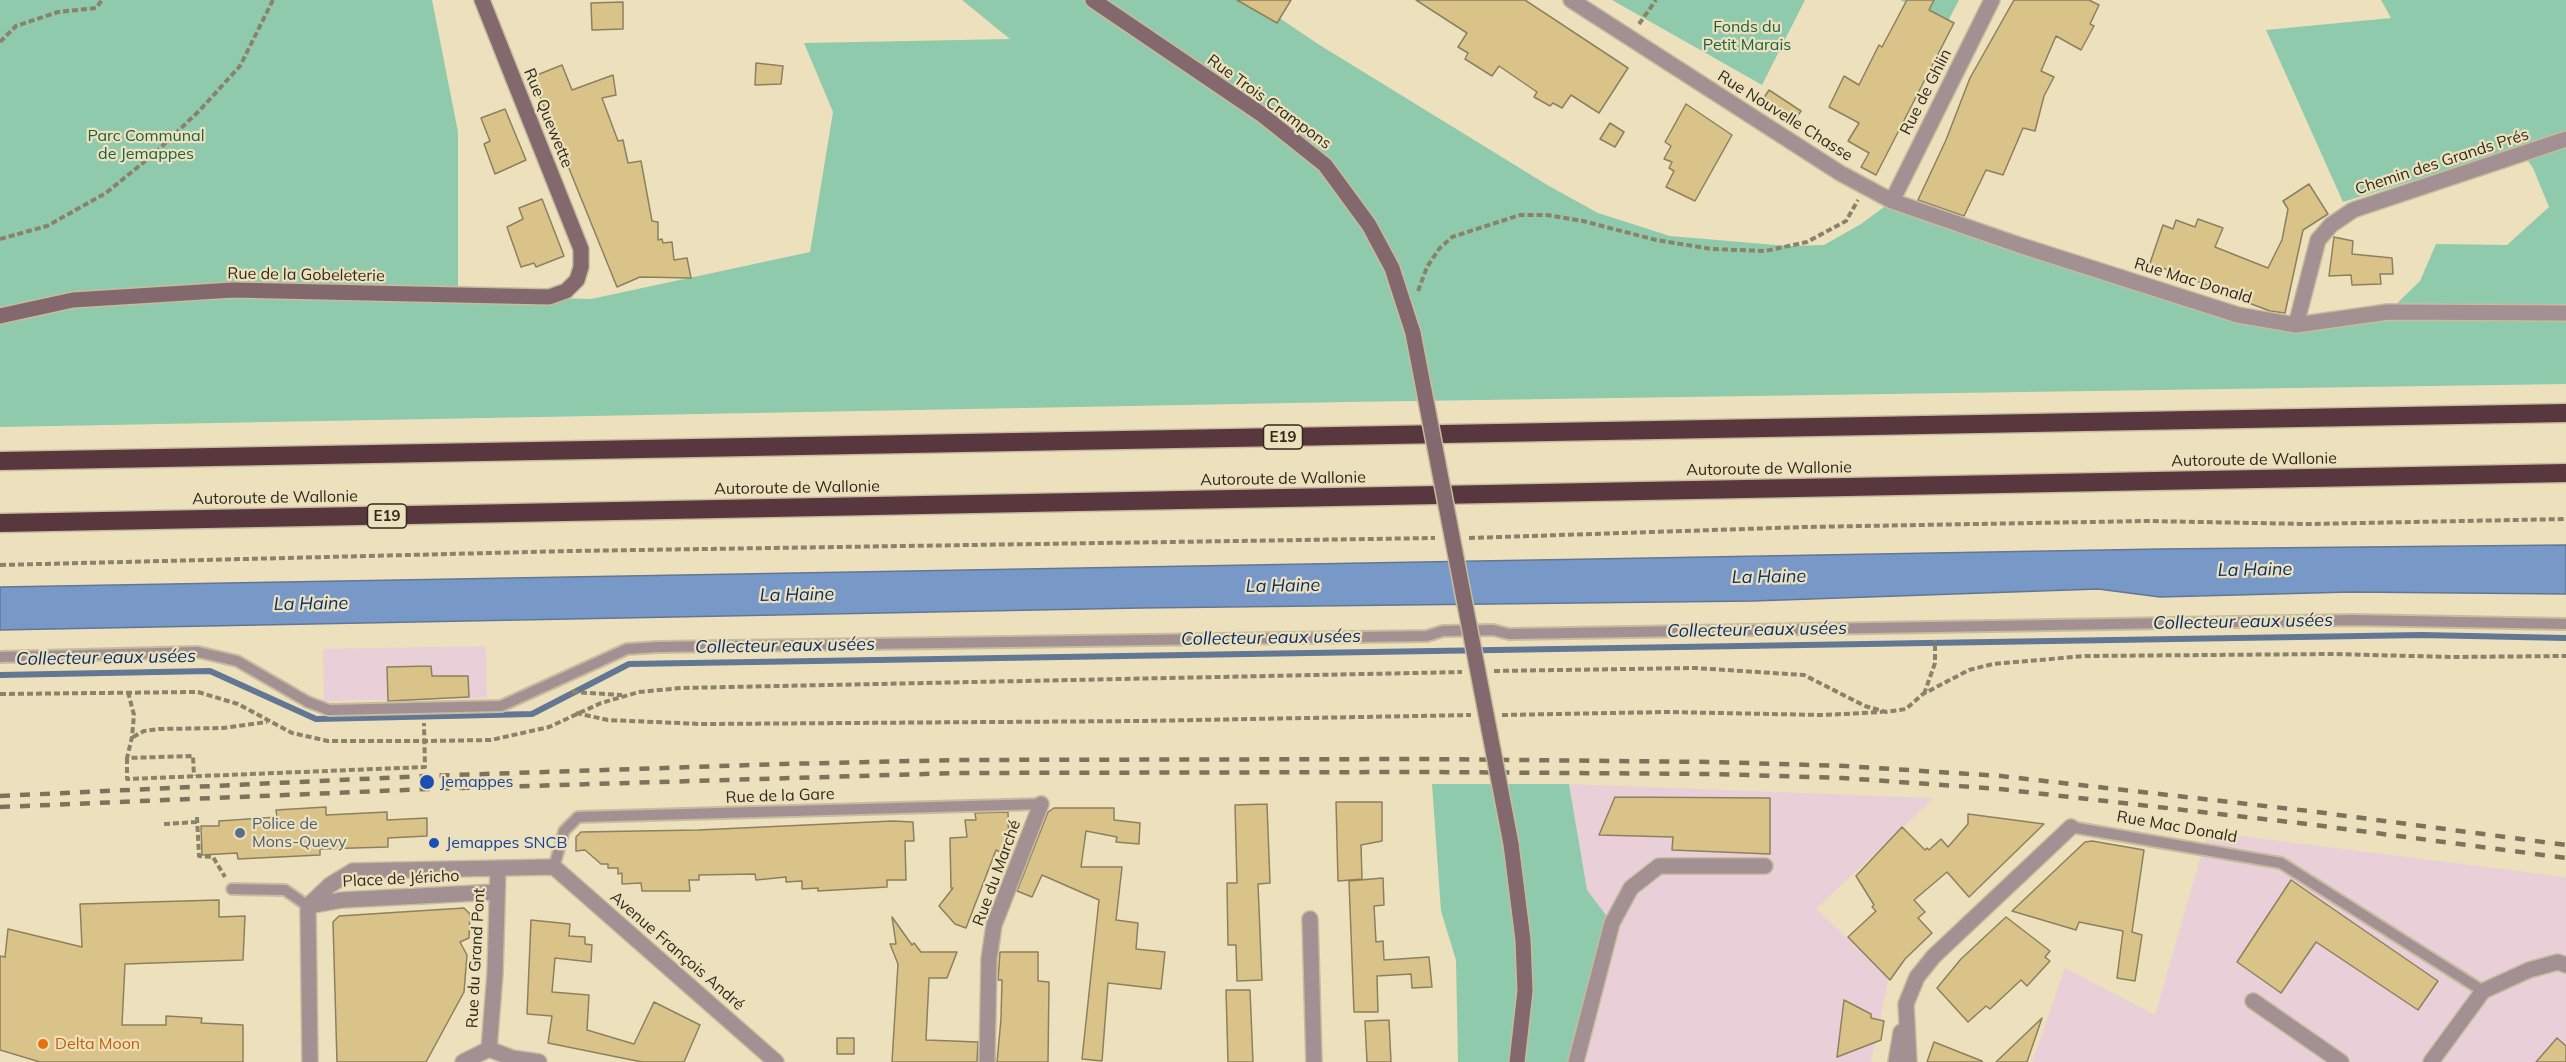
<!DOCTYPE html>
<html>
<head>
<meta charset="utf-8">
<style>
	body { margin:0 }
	canvas { display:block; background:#ede0bd }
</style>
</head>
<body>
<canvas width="2566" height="1062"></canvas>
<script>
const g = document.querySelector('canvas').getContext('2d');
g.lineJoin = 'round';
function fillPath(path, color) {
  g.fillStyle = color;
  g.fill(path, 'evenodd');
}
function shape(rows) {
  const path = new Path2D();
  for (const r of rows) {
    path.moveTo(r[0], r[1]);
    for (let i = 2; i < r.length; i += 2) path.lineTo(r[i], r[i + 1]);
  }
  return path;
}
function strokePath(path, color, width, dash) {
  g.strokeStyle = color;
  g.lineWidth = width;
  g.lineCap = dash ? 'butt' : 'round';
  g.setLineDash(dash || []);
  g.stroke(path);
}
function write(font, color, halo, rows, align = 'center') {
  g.font = font + ' Mulish,sans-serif';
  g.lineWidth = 4.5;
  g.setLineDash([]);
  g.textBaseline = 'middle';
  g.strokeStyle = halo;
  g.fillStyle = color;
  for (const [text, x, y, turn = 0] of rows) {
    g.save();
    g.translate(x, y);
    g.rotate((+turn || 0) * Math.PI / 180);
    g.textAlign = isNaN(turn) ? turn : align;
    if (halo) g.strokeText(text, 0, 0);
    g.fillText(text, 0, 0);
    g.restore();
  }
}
fillPath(shape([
	[486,646,487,698,324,701,323,649],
	[1569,784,1934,798,1816,909,1889,977,1871,1062,1576,1062,1611,924,1587,890],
	[2208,832,2566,877,2566,1062,2032,1062,2065,968,2155,1015]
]), '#e9cfd7');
fillPath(shape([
	[0,0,432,0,458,132,458,294,245,286,0,311],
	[962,0,1253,0,1318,44,1549,186,1598,213,1670,236,1788,246,1824,245,1861,224,1892,201,2019,245,2296,325,2388,312,2420,281,2436,244,2507,245,2549,207,2533,168,2519,148,2343,202,2266,30,2391,18,2381,0,2566,0,2566,384,1346,402,0,427,0,316,73,300,233,290,591,299,810,252,833,112,804,43,1010,39],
	[1612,0,1805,0,1762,85],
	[1900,0,1959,0,1948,21],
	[1432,784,1569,784,1587,890,1612,923,1576,1062,1458,1062,1456,960,1441,911]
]), '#90caac');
const water = shape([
	[2566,545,2566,594,2351,592,2160,597,2098,589,1753,601,1140,608,0,630,0,587,2161,549,2566,545]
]);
fillPath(water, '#7898c8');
strokePath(water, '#627794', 1.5);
strokePath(shape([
	[0,675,210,671,316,719,532,714,629,664,2422,635,2566,638]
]), '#627794', 6);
const building = shape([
	[1237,0,1291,0,1277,23,1237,0],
	[1416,0,1525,0,1628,68,1599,113,1571,95,1562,108,1553,103,1550,106,1534,97,1537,92,1499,66,1492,76,1465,59,1468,53,1458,47,1467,33,1416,0],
	[1907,0,1934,0,1929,10,1954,23,1876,175,1861,167,1869,153,1848,141,1859,123,1829,107,1844,76,1859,85,1879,45,1882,47,1907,0],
	[2014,0,2089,0,2099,5,2090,24,2094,26,2081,50,2056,36,2041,71,2054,77,2044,96,2035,131,2023,128,2003,175,1986,170,1964,216,1918,200,1946,140,1970,78,2014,0],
	[623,2,623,29,592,30,591,3,623,2],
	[756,63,783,66,781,84,755,85,756,63],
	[562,65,572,90,613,75,616,95,602,98,618,141,623,140,628,163,641,161,652,221,658,222,658,240,662,239,663,243,672,242,674,260,687,258,691,278,640,277,617,287,532,77,562,65],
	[1769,90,1801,111,1792,124,1760,104,1769,90],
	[1686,104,1732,135,1695,201,1666,187,1674,171,1669,168,1672,162,1664,159,1671,146,1665,142,1686,104],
	[505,109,526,160,495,174,484,144,490,141,481,118,505,109],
	[1610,123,1624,132,1615,147,1600,139,1610,123],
	[2309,184,2328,214,2303,230,2285,313,2270,311,2230,296,2232,295,2150,263,2163,225,2173,229,2176,220,2195,227,2198,219,2223,228,2215,247,2268,268,2282,240,2288,209,2283,201,2309,184],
	[542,199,564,256,536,267,534,263,521,267,507,227,523,219,519,208,542,199],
	[2334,237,2353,241,2352,254,2392,258,2393,274,2380,274,2381,284,2352,285,2351,275,2329,276,2334,237],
	[431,666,432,676,468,676,469,697,388,701,387,667,431,666],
	[1615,797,1770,798,1770,854,1672,850,1673,837,1599,835,1615,797],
	[1336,802,1382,802,1382,841,1361,845,1362,879,1338,881,1336,802],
	[1267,804,1270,883,1258,884,1262,980,1237,981,1236,945,1228,945,1227,883,1237,883,1235,805,1267,804],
	[326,807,326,815,387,812,387,820,427,818,427,836,388,838,388,847,320,849,320,855,238,859,237,853,202,855,201,826,219,826,219,821,277,817,276,810,326,807],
	[1054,808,1114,808,1114,820,1140,823,1139,844,1116,842,1117,837,1086,831,1081,867,1122,867,1116,920,1138,923,1136,949,1165,952,1161,989,1108,983,1102,1061,1082,1059,1099,900,1042,875,1032,897,1017,891,1048,812,1054,808],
	[1008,812,1009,856,996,850,966,928,955,924,939,906,953,888,951,888,950,838,967,837,965,820,976,820,975,813,1008,812],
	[1968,814,2044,824,1969,897,1947,872,1914,900,1925,912,1918,918,1932,933,1905,959,1890,980,1848,937,1876,911,1872,907,1874,905,1856,876,1902,827,1925,850,1927,848,1929,850,1941,839,1948,847,1968,824,1968,814],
	[893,821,913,822,914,841,905,841,906,880,887,880,887,887,818,891,818,888,802,889,802,881,786,882,786,877,756,880,755,874,699,875,699,880,689,880,690,891,642,891,641,883,622,884,622,873,618,874,618,868,608,868,608,864,601,864,585,850,576,851,576,837,581,832,698,830,893,821],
	[2092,841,2144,850,2132,932,2142,935,2135,981,2117,978,2123,931,2079,922,2076,930,2012,911,2085,842,2092,841],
	[1383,878,1384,905,1374,906,1376,942,1383,941,1384,960,1429,957,1432,987,1412,988,1411,974,1377,976,1378,1012,1354,1012,1349,881,1383,878],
	[2291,880,2438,981,2418,1010,2316,942,2281,993,2237,962,2291,880],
	[219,900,219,917,245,916,243,960,125,964,122,1025,166,1025,166,1016,202,1018,201,1023,243,1025,243,1062,40,1062,0,1050,0,956,5,957,8,929,82,947,80,904,219,900],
	[464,908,470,914,469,938,460,942,467,955,464,992,426,1062,337,1062,333,922,339,916,464,908],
	[892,917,912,945,914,943,921,952,957,952,947,978,929,978,926,1040,978,1042,977,1062,892,1062,898,964,890,944,896,944,892,917],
	[2006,917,2050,951,2045,957,2050,961,2027,986,2021,980,1990,1009,1986,1006,1968,1022,1937,988,1961,959,2006,917],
	[531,920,570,924,569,936,585,937,585,944,592,945,591,962,555,958,552,992,589,995,587,1030,634,1044,654,1002,700,1025,684,1062,642,1062,548,1043,552,1016,527,1014,531,920],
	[1000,952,1038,952,1038,981,1049,982,1048,1062,997,1062,1001,1019,1002,980,998,980,1000,952],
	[1226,990,1250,990,1253,1062,1228,1062,1226,990],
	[1844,1000,1871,1014,1871,1018,1884,1021,1881,1040,1837,1057,1844,1000],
	[2042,1018,2027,1062,1996,1062,2042,1018],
	[1389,1020,1391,1062,1367,1062,1365,1021,1389,1020],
	[837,1038,854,1038,854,1054,837,1054,837,1038],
	[2557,1038,2566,1046,2566,1062,2536,1062,2557,1038],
	[1934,1042,1982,1061,1982,1062,1927,1062,1934,1042]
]);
fillPath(building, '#d9c388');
strokePath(building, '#8c805f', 1.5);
const lane = shape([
	[0,657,198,652,237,661,308,702,329,710,501,706,627,649,658,647,1427,636,1443,631,1493,630,1509,634,2354,620,2566,624],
	[2071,827,2281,863,2483,991],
	[554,867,564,831,578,817,1041,804],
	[232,889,285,890,308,906]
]);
const street = shape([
	[1571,0,1840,173,1892,201,2019,245,2238,315,2296,325,2388,312,2566,313],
	[1892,201,1992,0],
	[2296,325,2318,240,2331,225,2353,210,2566,139],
	[308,906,342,900,497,892],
	[1310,919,1314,1062],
	[2253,1001,2341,1062],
	[489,1049,495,973,498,869],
	[310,1062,308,906,330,885,353,871,554,867,776,1062],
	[463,1062,489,1049,512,1058,539,1062],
	[987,1062,989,959,994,925,1041,804],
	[1576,1062,1612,923,1631,888,1659,866,1765,866],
	[1896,1062,1901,1032],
	[1909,1062,1906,1004,1917,977,1934,956,2071,827],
	[2431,1062,2483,991,2529,970,2558,962,2566,965]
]);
const secondary = shape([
	[1093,0,1261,114,1325,165,1369,225,1392,268,1413,333],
	[0,316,73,300,233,290,549,297,566,291,577,280,581,267,581,249,482,0],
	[1511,844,1523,940,1525,991,1517,1062]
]);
const highway = shape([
	[0,461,2566,413],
	[0,523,2566,473]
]);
strokePath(lane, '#c7bc9d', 14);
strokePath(street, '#c7bc9d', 18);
strokePath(secondary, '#c7bc9d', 18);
strokePath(highway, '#c7bc9d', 21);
strokePath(shape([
	[1639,24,1656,0],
	[0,42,16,26,58,12,96,8,102,0],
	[0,239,47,226,106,193,155,153,200,110,240,66,273,0],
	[1418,291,1427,267,1439,249,1452,237,1520,215,1547,215,1583,221,1656,240,1712,249,1765,251,1807,242,1846,221,1858,200],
	[1469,538,1805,527,2146,521,2309,524,2566,519],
	[0,565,571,551,1435,538],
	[1494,671,1695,668,1804,675,1865,706,1886,712,1906,709,1923,694,1969,670,1993,664,2085,656,2332,654,2453,657,2566,656],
	[128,692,134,715,132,737,127,758,193,756,194,776],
	[572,692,622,695],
	[0,694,198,692,238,704,292,733,328,741,424,741,491,740,549,727,601,703,639,692,681,688,1462,672],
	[1924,694,1935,663,1935,640],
	[576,713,608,720,701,724,1142,721,1471,715],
	[1502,715,1667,712,1823,715,1882,712],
	[133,737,144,731,159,729,223,728,267,722],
	[127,758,127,779,425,767,424,723],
	[197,817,199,856,213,857,225,877],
	[164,824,197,822]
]), '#8a8269', 4, [6, 3]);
strokePath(lane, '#a29093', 10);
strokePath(street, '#a29093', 15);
strokePath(secondary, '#83696e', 15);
strokePath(highway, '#58373e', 18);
strokePath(shape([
	[0,796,426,776,782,764,959,760,1425,759,1712,762,1845,766,2001,776,2309,811,2566,845],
	[0,807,428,789,958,773,1427,772,1713,774,1843,778,2000,789,2307,824,2566,858]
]), '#7c735d', 4.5, [10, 10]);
const secondaryBridge = shape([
	[1413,333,1511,844]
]);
strokePath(secondaryBridge, '#c7bc9d', 18, []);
strokePath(secondaryBridge, '#83696e', 15);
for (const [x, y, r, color] of [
	[427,782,8,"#1a4fb4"],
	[240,833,6,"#5c6f8a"],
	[434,843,6,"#1a4fb4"],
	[43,1044,6,"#e8710a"]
]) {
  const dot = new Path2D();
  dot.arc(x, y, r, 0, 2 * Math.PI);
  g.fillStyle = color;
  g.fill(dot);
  strokePath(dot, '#ede0bd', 2);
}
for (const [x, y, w] of [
	[1283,437,39],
	[387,516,39]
]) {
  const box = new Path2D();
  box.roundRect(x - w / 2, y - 12, w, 24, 4.5);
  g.fillStyle = '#ede0bd';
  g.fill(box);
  strokePath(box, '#2f2a1c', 1.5);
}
write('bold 15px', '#2f2a1c', null, [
	["E19",1283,437],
	["E19",387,516]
]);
write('16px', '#186344', '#ede0bd', [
	["Fonds du",1747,27],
	["Petit Marais",1747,45],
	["Parc Communal",146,136],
	["de Jemappes",146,154]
]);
write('16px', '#2f2a1c', '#ede0bd', [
	["Rue de Ghlin",1926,92,-63],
	["Rue Trois Crampons",1269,102,36],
	["Rue Nouvelle Chasse",1785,116,32],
	["Rue Quewette",548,118,68],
	["Chemin des Grands Prés",2442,162,-18],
	["Rue de la Gobeleterie",306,275,1],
	["Rue Mac Donald",2193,281,17],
	["Autoroute de Wallonie",2254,460,-1],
	["Autoroute de Wallonie",1769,469,-1],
	["Autoroute de Wallonie",1283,479,-1],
	["Autoroute de Wallonie",797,488,-1],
	["Autoroute de Wallonie",275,498,-1],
	["Rue de la Gare",780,796,-2],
	["Rue Mac Donald",2177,827,10],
	["Rue du Marché",997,873,-70],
	["Place de Jéricho",401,879,-3],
	["Avenue François André",677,951,41],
	["Rue du Grand Pont",476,958,-87]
]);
write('16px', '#164399', '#ede0bd', [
	["Jemappes",440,782],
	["Jemappes SNCB",446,843]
], 'left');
write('16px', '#4e5e75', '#ede0bd', [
	["Police de",252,824],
	["Mons-Quevy",252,842]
], 'left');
write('16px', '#c56008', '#ede0bd', [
	["Delta Moon",55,1044]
], 'left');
write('italic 18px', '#072e68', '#ede0bd', [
	["La Haine",2255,570,-1],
	["La Haine",1769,577,-1],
	["La Haine",1283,586,-1],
	["La Haine",797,595,-1],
	["La Haine",311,604,-1],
	["Collecteur eaux usées",2243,622,-1],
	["Collecteur eaux usées",1757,630,-1],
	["Collecteur eaux usées",1271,638,-1],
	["Collecteur eaux usées",785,646,-1],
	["Collecteur eaux usées",106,658,-1]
]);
</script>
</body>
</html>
